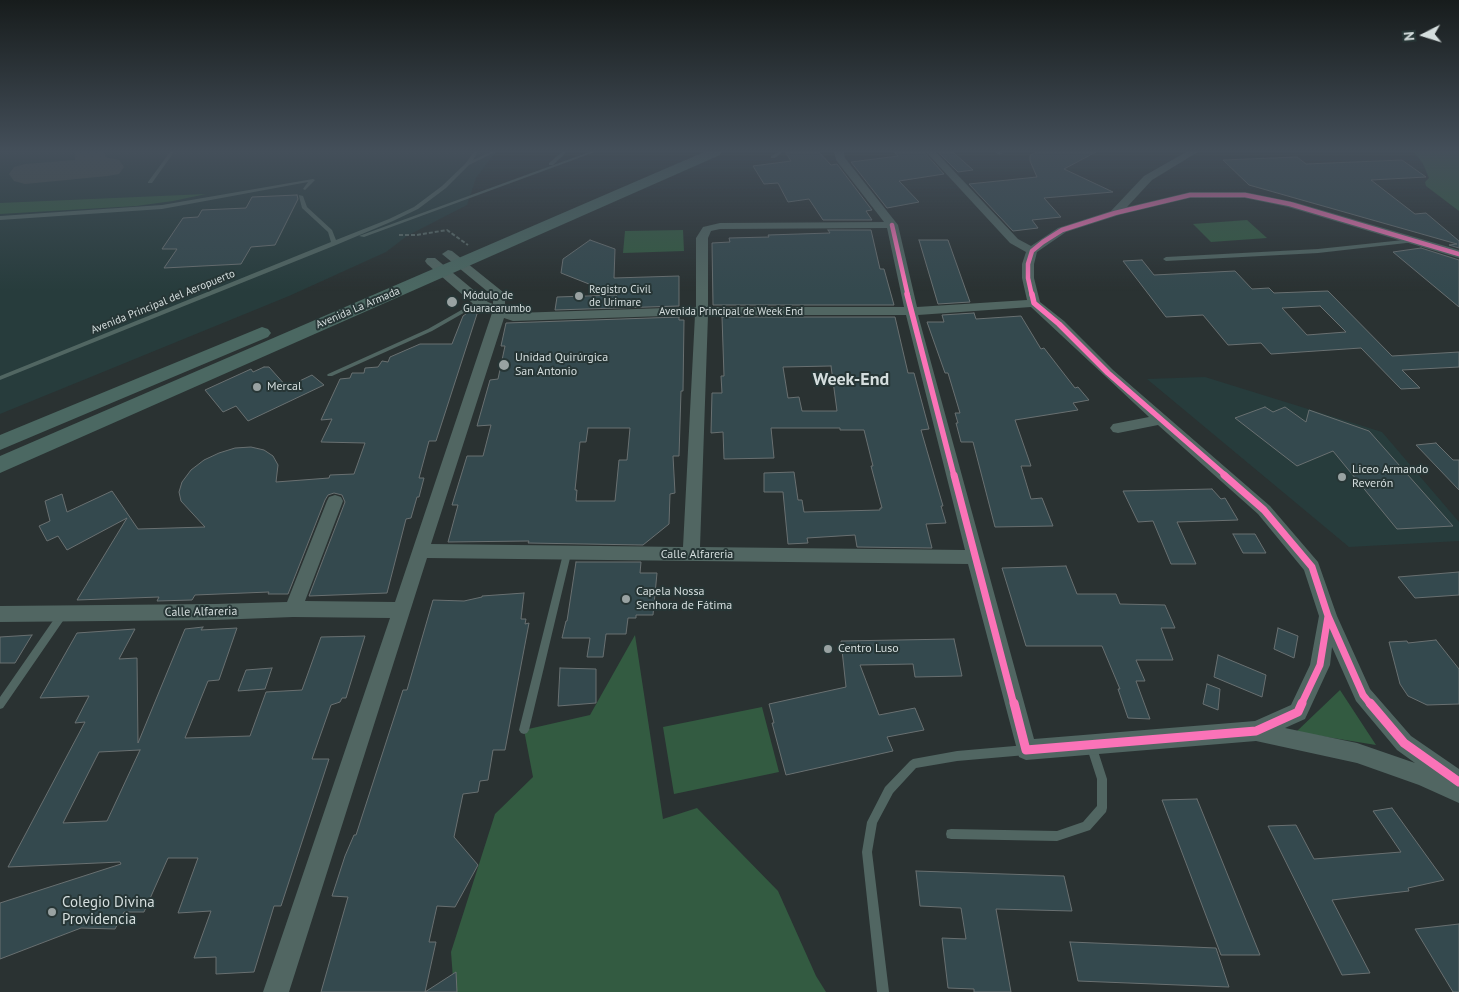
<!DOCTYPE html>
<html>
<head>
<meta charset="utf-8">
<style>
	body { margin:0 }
	#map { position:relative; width:1459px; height:992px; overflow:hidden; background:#2a3232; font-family:"PT Sans",sans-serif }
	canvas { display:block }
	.north { position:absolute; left:1399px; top:10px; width:50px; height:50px; -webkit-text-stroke:4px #273636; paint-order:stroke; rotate:265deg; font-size:14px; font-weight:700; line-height:20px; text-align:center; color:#d5dede }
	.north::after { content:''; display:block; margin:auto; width:18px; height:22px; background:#d5dede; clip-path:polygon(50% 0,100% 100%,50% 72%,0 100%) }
</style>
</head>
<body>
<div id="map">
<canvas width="1459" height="992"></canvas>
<div class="north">N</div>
</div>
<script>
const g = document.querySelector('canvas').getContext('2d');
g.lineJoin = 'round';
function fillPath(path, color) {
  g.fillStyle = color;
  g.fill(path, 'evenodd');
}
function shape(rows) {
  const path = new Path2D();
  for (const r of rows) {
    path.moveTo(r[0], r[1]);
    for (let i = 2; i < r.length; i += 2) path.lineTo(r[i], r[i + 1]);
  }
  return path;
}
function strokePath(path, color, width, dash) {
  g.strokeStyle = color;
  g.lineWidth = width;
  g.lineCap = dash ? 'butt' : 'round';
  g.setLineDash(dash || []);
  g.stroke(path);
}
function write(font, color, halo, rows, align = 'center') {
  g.font = font + ' "PT Sans",sans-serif';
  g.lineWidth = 4;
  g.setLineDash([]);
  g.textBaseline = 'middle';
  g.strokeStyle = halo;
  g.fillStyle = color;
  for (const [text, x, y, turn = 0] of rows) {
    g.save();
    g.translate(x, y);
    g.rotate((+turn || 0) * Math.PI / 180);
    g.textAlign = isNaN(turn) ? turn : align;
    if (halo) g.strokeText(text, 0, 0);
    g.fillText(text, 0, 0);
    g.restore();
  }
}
fillPath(shape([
	[0,152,496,152,476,178,467,205,407,236,386,252,289,296,0,414],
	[1205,377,1382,432,1459,522,1459,541,1349,547,1147,379]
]), '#273c3c');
fillPath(shape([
	[1414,152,1459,152,1459,211,1426,186,1425,182,1429,178,1423,164],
	[206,194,173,201,136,206,0,214,0,203],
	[1247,220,1267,238,1211,242,1193,224],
	[683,230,684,251,623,253,625,231],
	[635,635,663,819,697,808,778,891,816,976,826,992,454,992,451,952,495,814,533,777,524,730,590,715],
	[1340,690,1376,745,1296,732],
	[762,707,779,772,674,794,663,727]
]), '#335b41');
fillPath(shape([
	[75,152,105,152,105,157,119,160,124,167,119,174,108,176,25,184,14,181,9,174,14,167,25,164,75,160,75,152]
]), '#434e4c');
const building = shape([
	[785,152,819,152,831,165,837,164,872,210,866,211,872,220,823,220,809,199,788,202,778,183,764,184,753,166,791,161,785,152],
	[894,152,924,152,944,174,899,181,919,202,887,208,851,162,898,156,894,152],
	[938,152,953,152,973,170,958,172,938,152],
	[1037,152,1096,152,1064,169,1113,192,1044,198,1061,217,1032,220,1038,228,1013,231,969,184,1037,177,1030,161,1030,155,1037,152],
	[1297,157,1306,164,1402,160,1426,177,1371,180,1415,214,1426,213,1459,241,1459,248,1449,245,1457,244,1249,185,1223,160,1297,157],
	[297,195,298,199,275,245,251,247,241,264,164,268,177,249,162,249,183,218,198,217,202,210,246,208,252,197,297,195],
	[828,230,871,230,880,269,884,269,894,305,713,305,712,243,730,242,729,238,769,237,768,235,830,233,828,230],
	[590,240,615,249,614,278,679,276,679,306,555,310,557,297,617,295,561,273,563,259,590,240],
	[919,240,948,240,970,302,938,304,919,240],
	[1421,248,1459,260,1459,307,1393,252,1421,248],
	[1142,260,1154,275,1235,271,1252,289,1269,288,1274,293,1328,291,1392,356,1459,352,1459,367,1402,370,1420,388,1401,389,1361,348,1271,354,1261,343,1228,345,1203,315,1166,317,1123,261,1142,260],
	[1320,306,1346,332,1307,335,1282,308,1320,306],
	[470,311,477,314,436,441,429,441,419,478,424,478,419,497,417,497,411,518,406,519,387,593,309,596,345,502,342,495,334,493,328,495,325,500,288,594,268,594,269,592,195,595,192,600,157,601,159,597,77,600,127,518,67,550,58,536,47,541,39,526,50,521,45,501,62,494,67,512,112,491,138,529,205,527,181,501,179,492,182,482,191,470,204,460,219,453,235,448,251,447,264,450,273,456,278,465,276,482,329,478,330,475,354,474,365,443,321,442,332,419,321,420,340,379,350,378,352,373,364,373,365,368,378,367,382,361,388,362,390,357,420,344,452,344,463,316,470,311],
	[974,313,976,319,1021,316,1041,349,1044,348,1075,388,1078,387,1089,400,1073,403,1078,410,1015,420,1031,466,1021,466,1031,499,1042,498,1053,526,995,527,973,442,961,442,956,423,958,423,955,413,960,413,948,373,945,373,927,322,944,322,942,315,974,313],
	[679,317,679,320,684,320,683,391,681,391,679,456,673,456,675,493,670,494,669,524,643,545,528,543,529,541,448,542,458,505,452,505,467,456,483,456,491,425,477,426,490,380,498,379,505,346,501,346,506,323,679,317],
	[588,428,630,428,627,460,619,460,615,501,576,501,577,490,575,490,580,442,586,442,588,428],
	[722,317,895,317,908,373,914,373,929,429,921,430,943,506,941,506,946,523,926,524,932,548,857,547,855,535,807,538,808,543,788,544,783,492,764,492,764,473,794,472,798,500,802,500,804,512,880,510,880,508,882,508,871,466,873,466,864,430,840,430,840,428,771,428,774,458,724,459,723,432,711,433,712,393,722,393,721,376,724,376,722,317],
	[831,366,837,411,802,411,799,397,788,398,783,367,831,366],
	[264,367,269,367,287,387,312,375,324,385,248,421,236,406,223,412,205,390,251,369,253,372,264,367],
	[1265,407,1273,412,1285,407,1306,422,1309,410,1369,431,1453,526,1397,529,1333,451,1297,466,1235,418,1265,407],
	[1436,443,1453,460,1459,460,1459,490,1416,445,1436,443],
	[1212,489,1221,499,1225,498,1238,520,1177,522,1196,564,1171,564,1153,521,1138,522,1123,491,1212,489],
	[1233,534,1255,534,1266,553,1243,553,1233,534],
	[576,562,641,562,640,573,657,573,653,615,636,615,636,618,628,618,626,634,606,634,603,657,587,657,590,638,562,638,566,621,567,621,576,562],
	[1066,566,1077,594,1116,594,1120,604,1165,605,1175,628,1161,628,1173,660,1136,660,1145,681,1136,681,1150,719,1128,718,1118,689,1120,689,1102,646,1026,646,1002,568,1066,566],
	[1459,572,1459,595,1415,598,1398,577,1459,572],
	[524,593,521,619,526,619,525,624,529,623,505,750,493,750,488,780,480,781,478,792,463,794,454,837,478,865,455,907,437,906,429,942,436,942,425,992,456,972,457,992,321,992,348,897,332,896,345,856,354,835,356,835,403,690,407,690,433,600,464,601,482,597,482,596,524,593],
	[203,627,201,630,237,628,219,680,208,681,185,738,250,736,266,692,302,690,321,637,365,636,346,698,342,698,340,702,331,705,312,759,329,759,281,906,274,906,254,972,216,974,216,957,194,958,211,911,178,913,198,858,168,858,144,912,124,912,115,929,81,928,0,959,0,903,121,864,120,862,8,867,85,722,75,723,89,696,40,698,77,633,135,629,119,659,137,658,138,743,185,629,203,627],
	[140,750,107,821,63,823,99,752,140,750],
	[1278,628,1298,636,1294,658,1274,649,1278,628],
	[32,635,15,663,0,663,0,637,32,635],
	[954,639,962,676,915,677,913,664,860,665,879,715,915,708,924,730,887,737,893,751,786,775,772,723,774,723,769,704,846,687,841,641,954,639],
	[1436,640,1459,669,1459,704,1427,705,1408,696,1400,684,1389,642,1407,641,1408,643,1436,640],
	[1218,655,1266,675,1262,697,1214,677,1218,655],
	[272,668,265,689,238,691,246,670,272,668],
	[560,668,596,669,596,703,558,706,560,668],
	[1207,684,1220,689,1218,710,1203,704,1207,684],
	[1197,799,1260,955,1221,955,1162,800,1197,799],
	[1392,808,1444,880,1408,888,1409,891,1332,900,1370,973,1342,975,1268,826,1296,825,1314,859,1401,852,1373,811,1392,808],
	[916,871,1064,876,1072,911,996,909,1011,992,974,992,974,989,948,988,942,938,966,939,961,908,920,906,916,871],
	[1459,924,1459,992,1453,992,1415,929,1459,924],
	[1070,942,1216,948,1229,987,1078,981,1070,942]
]);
fillPath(building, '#34494e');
strokePath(building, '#697071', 1);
strokePath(shape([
	[399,235,417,235,447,230,468,245]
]), '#5b6b68', 2, [4, 2]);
fillPath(shape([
	[170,152,174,152,152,183,148,183,148,182,170,152],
	[474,152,478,152,473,160,490,152,495,152,469,165,446,188,418,209,393,221,336,245,0,380,0,376,331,242,328,232,302,208,299,196,299,195,303,196,307,207,332,230,336,240,389,219,414,207,442,186,465,164,474,152],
	[562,152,567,152,553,165,549,165,549,163,562,152],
	[589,152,595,152,364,237,359,236,589,152],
	[778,152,783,152,775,158,771,158,771,156,778,152],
	[995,152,1000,152,1003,154,999,155,995,152],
	[313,179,315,180,305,190,303,189,308,182,162,209,0,220,0,216,162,205,313,179],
	[1413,239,1416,241,1415,242,1318,253,1166,261,1163,259,1166,257,1318,249,1413,239],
	[479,300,481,301,481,303,432,331,332,376,328,376,327,375,328,374,428,329,479,300],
	[567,551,570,552,571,554,529,730,527,733,524,734,521,733,519,730,563,554,564,552,567,551],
	[62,611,65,612,66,615,65,618,3,708,0,709,0,697,59,612,62,611],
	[1091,740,1094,742,1096,745,1107,779,1107,808,1106,812,1090,830,1057,841,951,839,947,838,946,834,947,830,951,829,1057,831,1083,822,1097,806,1097,779,1086,745,1088,742,1091,740],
	[1026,745,1029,747,1031,750,1029,753,1026,755,957,761,916,768,893,793,877,823,872,852,889,992,877,992,862,852,867,822,885,787,910,761,913,759,957,751,1026,745]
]), '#516662');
fillPath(shape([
	[834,152,844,152,845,158,898,225,917,307,1027,300,1022,278,1022,264,1026,252,1010,243,926,152,936,152,1018,239,1031,246,1058,228,1111,211,1144,176,1186,152,1198,152,1152,180,1127,207,1190,192,1245,192,1294,202,1459,250,1459,258,1288,207,1245,198,1190,198,1119,215,1066,232,1037,252,1034,264,1034,278,1040,302,1064,321,1113,370,1270,506,1318,562,1337,616,1370,689,1411,736,1459,769,1459,803,1419,785,1357,763,1256,741,1026,760,1019,757,968,564,427,558,289,992,263,992,390,618,293,617,215,620,0,622,0,606,215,604,287,602,327,501,329,497,335,495,341,497,343,501,305,601,395,602,492,313,478,308,427,264,425,261,427,258,435,258,488,302,493,304,493,296,442,254,448,250,452,251,503,292,505,295,505,309,515,313,696,307,696,238,703,227,720,223,884,222,836,160,834,152],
	[887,228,904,307,708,307,708,238,711,231,720,229,887,228],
	[1031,307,1149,417,1113,424,1110,428,1113,432,1118,433,1158,425,1258,514,1304,570,1319,616,1310,665,1291,705,1255,721,1034,739,918,315,1031,307],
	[695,315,683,547,431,544,504,318,513,321,695,315],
	[708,315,906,315,965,550,700,547,708,315],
	[1332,647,1356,701,1397,750,1415,763,1357,743,1285,728,1305,719,1330,665,1332,647]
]), '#516662');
fillPath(shape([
	[704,152,722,152,720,155,0,473,0,456,704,152],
	[262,327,268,329,271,333,268,337,0,450,0,435,262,327]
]), '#4b6862');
strokePath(shape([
	[892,225,908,296],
	[1032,296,1028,278,1028,264,1032,251,1043,242,1062,230,1115,213,1190,195,1245,195,1290,204,1459,254]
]), '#fb73b8', 4.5);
strokePath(shape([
	[907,294,954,476],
	[1032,294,1034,303,1059,324,1108,373,1226,476]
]), '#fb73b8', 5.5);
strokePath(shape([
	[954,475,1014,705],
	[1224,475,1264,510,1312,567,1328,616,1363,695,1371,705],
	[1301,705,1320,665,1328,616]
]), '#fb73b8', 7);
strokePath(shape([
	[1014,703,1026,750,1256,731,1298,712,1302,703],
	[1370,703,1404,743,1459,782]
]), '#fb73b8', 9);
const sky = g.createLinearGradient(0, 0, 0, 291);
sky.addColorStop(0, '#171c1c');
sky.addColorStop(0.52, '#444f5a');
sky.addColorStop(1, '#444f5a00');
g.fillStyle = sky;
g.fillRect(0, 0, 1459, 291);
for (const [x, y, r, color] of [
	[579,296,5,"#99a2a2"],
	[452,302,6,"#99a2a2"],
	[504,365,6,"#99a2a2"],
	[257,387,5,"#99a2a2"],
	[1342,477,5,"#99a2a2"],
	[626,599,5,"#99a2a2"],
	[828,649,5,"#99a2a2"],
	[52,912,5,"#99a2a2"]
]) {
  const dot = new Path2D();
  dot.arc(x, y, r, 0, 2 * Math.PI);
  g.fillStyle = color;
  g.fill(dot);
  strokePath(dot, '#273636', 2);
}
write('11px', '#d5dede', '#273636', [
	["Registro Civil",589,290],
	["de Urimare",589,303],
	["Módulo de",463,296],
	["Guaracarumbo",463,309]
], 'left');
write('11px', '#d5dede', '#273636', [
	["Avenida Principal del Aeropuerto",163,302,-22],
	["Avenida La Armada",358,308,-23],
	["Avenida Principal de Week End",731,312]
]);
write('12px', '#d5dede', '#273636', [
	["Unidad Quirúrgica",515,358],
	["San Antonio",515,372],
	["Mercal",267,387],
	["Liceo Armando",1352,470],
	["Reverón",1352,484],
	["Capela Nossa",636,592],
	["Senhora de Fátima",636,606],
	["Centro Luso",838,649]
], 'left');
write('12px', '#d5dede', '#273636', [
	["Calle Alfareria",697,555],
	["Calle Alfareria",201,612,-1]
]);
write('15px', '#d5dede', '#273636', [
	["Colegio Divina",62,903],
	["Providencia",62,920]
], 'left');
write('bold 18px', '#d5dede', '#273636', [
	["Week-End",851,380]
]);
</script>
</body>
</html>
